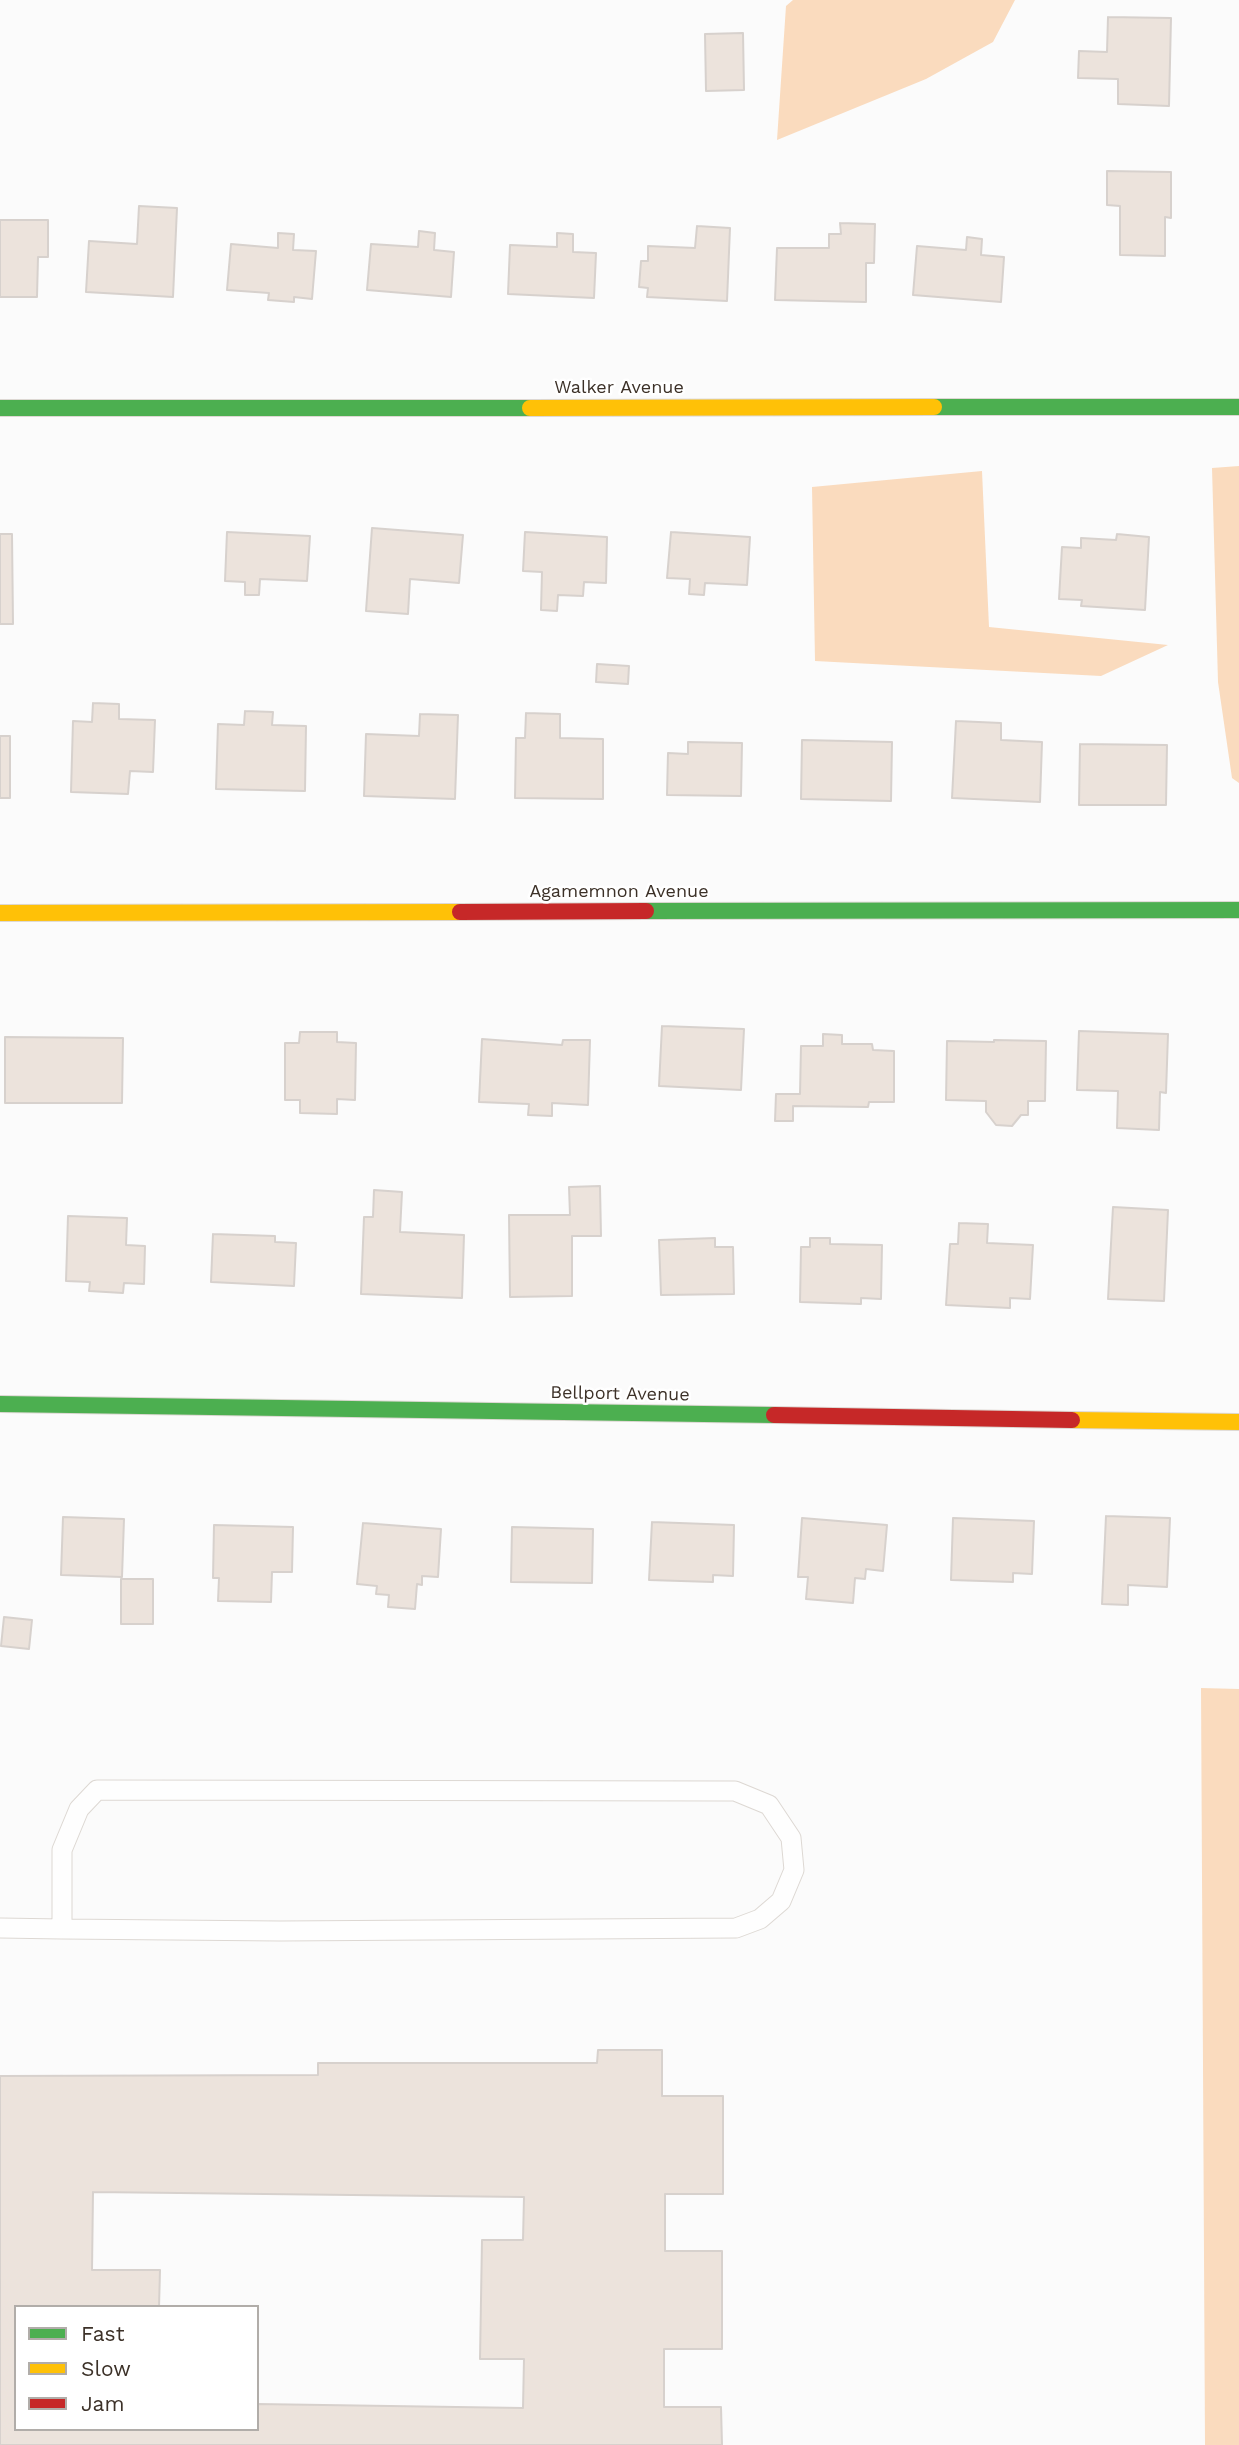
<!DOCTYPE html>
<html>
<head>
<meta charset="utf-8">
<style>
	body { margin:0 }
	#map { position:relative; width:1239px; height:2445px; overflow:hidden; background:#fbfbfb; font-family:"Work Sans",sans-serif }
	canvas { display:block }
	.legend { position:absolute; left:14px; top:2305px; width:245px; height:126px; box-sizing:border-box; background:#fff; border:2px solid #b1ada9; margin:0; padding:9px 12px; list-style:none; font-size:21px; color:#3c3128 }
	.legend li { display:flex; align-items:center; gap:14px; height:35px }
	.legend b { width:35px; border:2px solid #b1ada9 }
</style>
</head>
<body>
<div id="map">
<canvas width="1239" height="2445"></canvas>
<ul class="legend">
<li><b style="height:9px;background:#4caf50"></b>Fast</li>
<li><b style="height:9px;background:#ffc107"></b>Slow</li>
<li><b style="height:9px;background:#c62828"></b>Jam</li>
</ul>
</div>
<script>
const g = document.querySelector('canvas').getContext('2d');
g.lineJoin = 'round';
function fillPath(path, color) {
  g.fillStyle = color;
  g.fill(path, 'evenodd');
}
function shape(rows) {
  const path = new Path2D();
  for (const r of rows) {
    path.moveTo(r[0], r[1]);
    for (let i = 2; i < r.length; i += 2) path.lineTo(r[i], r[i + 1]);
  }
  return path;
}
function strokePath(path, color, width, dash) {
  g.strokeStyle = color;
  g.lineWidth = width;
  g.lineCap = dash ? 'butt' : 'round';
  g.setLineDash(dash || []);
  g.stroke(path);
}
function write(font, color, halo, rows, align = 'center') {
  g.font = font + ' "Work Sans",sans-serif';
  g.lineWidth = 5;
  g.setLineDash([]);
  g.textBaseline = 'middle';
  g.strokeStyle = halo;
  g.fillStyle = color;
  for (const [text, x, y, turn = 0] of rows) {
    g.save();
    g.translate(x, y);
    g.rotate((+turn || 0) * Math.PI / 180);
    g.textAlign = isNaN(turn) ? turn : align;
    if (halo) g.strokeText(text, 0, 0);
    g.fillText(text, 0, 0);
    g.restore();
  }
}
fillPath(shape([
	[793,0,1015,0,993,42,926,79,777,140,786,6],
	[1239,466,1239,783,1232,778,1218,682,1212,468],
	[982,471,989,627,1168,645,1101,676,815,661,812,487],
	[1201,1688,1239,1689,1239,2445,1205,2445]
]), '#fadbbe');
const building = shape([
	[1108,17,1171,18,1169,106,1118,104,1118,79,1078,78,1079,51,1107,52,1108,17],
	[743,33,744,90,706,91,705,34,743,33],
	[1107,171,1171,172,1171,218,1165,217,1165,256,1120,255,1120,206,1107,205,1107,171],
	[139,206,177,208,173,297,86,292,89,241,137,244,139,206],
	[0,220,48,220,48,257,38,257,37,297,0,297,0,220],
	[840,223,875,224,874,263,866,263,866,302,775,300,777,248,829,248,829,234,841,234,840,223],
	[697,226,730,228,727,301,647,297,648,288,639,287,641,261,648,261,648,246,695,248,697,226],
	[419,231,435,233,434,250,454,252,451,297,367,290,371,244,418,247,419,231],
	[278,233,294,234,293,250,316,251,312,299,294,297,294,302,268,300,269,293,227,290,231,244,278,248,278,233],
	[557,233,573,234,573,252,596,253,594,298,508,294,510,245,557,247,557,233],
	[967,237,982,239,981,255,1004,257,1001,302,913,295,917,246,966,250,967,237],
	[372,528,463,535,459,583,410,579,408,614,366,611,372,528],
	[227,532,310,536,307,581,260,579,259,595,245,595,245,582,225,581,227,532],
	[525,532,607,537,606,583,584,582,583,596,558,595,557,611,541,610,542,572,523,571,525,532],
	[671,532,750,537,747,585,705,583,704,595,689,594,690,579,667,578,671,532],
	[0,534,12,534,13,624,0,624,0,534],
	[1117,534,1149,537,1145,610,1081,606,1082,600,1059,599,1062,547,1081,548,1081,538,1116,540,1117,534],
	[597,664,629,666,628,684,596,682,597,664],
	[93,703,119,704,119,719,155,720,153,772,130,771,128,794,71,792,73,721,92,722,93,703],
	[245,711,273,712,272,725,306,726,305,791,216,789,218,724,244,725,245,711],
	[526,713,560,714,560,738,603,739,603,799,515,798,516,738,525,738,526,713],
	[420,714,458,715,455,799,364,796,366,734,419,736,420,714],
	[956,721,1001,723,1001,740,1042,742,1040,802,952,798,956,721],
	[0,736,10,736,10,798,0,798,0,736],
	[802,740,892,742,891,801,801,799,802,740],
	[688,742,742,743,741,796,667,795,668,753,688,754,688,742],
	[1080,744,1167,745,1166,805,1079,805,1080,744],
	[662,1026,744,1029,741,1090,659,1086,662,1026],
	[1079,1031,1168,1034,1166,1093,1160,1092,1159,1130,1117,1128,1118,1091,1077,1090,1079,1031],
	[300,1032,337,1032,337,1042,356,1043,355,1100,337,1099,337,1114,300,1113,300,1100,285,1100,285,1043,299,1043,300,1032],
	[823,1034,842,1035,842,1044,872,1044,873,1050,894,1051,894,1102,869,1102,868,1107,793,1106,793,1121,775,1121,776,1094,800,1094,801,1046,823,1046,823,1034],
	[5,1037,123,1038,122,1103,5,1103,5,1037],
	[482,1039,562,1045,563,1040,590,1040,588,1105,552,1103,552,1116,528,1115,529,1104,479,1102,482,1039],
	[994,1040,1046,1041,1045,1101,1028,1101,1028,1115,1021,1115,1012,1126,996,1125,986,1112,986,1101,946,1100,947,1041,994,1042,994,1040],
	[600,1186,601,1236,572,1236,572,1296,510,1297,509,1215,570,1215,569,1187,600,1186],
	[374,1190,402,1192,400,1232,464,1235,462,1298,361,1294,364,1217,373,1217,374,1190],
	[1113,1207,1168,1210,1164,1301,1108,1299,1113,1207],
	[68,1216,127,1218,126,1245,145,1246,144,1284,124,1283,123,1293,89,1291,90,1282,66,1281,68,1216],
	[959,1223,988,1224,987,1243,1033,1245,1030,1299,1010,1298,1010,1308,946,1305,950,1244,958,1244,959,1223],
	[213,1234,275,1236,275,1242,296,1243,294,1286,211,1282,213,1234],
	[715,1238,715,1247,733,1247,734,1294,661,1295,659,1240,715,1238],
	[810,1238,830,1238,830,1244,882,1245,881,1299,861,1298,861,1304,800,1302,801,1247,810,1247,810,1238],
	[1106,1516,1170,1518,1167,1587,1128,1585,1128,1605,1102,1604,1106,1516],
	[63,1517,124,1519,122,1577,61,1575,63,1517],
	[802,1518,887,1525,883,1571,866,1569,865,1579,855,1578,853,1603,806,1599,808,1577,798,1577,802,1518],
	[953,1518,1034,1521,1032,1574,1013,1573,1013,1582,951,1580,953,1518],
	[652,1522,734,1525,733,1576,713,1575,713,1582,649,1580,652,1522],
	[363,1523,441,1529,438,1577,422,1576,422,1585,417,1584,415,1609,388,1607,389,1595,376,1594,377,1586,357,1584,363,1523],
	[214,1525,293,1527,292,1572,272,1572,271,1602,218,1601,219,1578,213,1578,214,1525],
	[512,1527,593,1529,592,1583,511,1582,512,1527],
	[121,1579,153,1579,153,1624,121,1624,121,1579],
	[4,1617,32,1620,29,1649,1,1646,4,1617],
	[598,2050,662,2050,662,2096,723,2096,723,2194,665,2194,665,2251,722,2251,722,2349,664,2349,664,2407,721,2407,722,2445,0,2445,0,2076,318,2075,318,2063,597,2063,598,2050],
	[93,2192,524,2197,523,2240,482,2240,480,2359,524,2359,523,2408,257,2404,257,2429,16,2429,16,2307,159,2307,160,2270,92,2270,93,2192]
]);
fillPath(building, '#ece3dc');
strokePath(building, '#d7d1cd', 2);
const lane = shape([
	[0,1928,62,1929,280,1931,736,1928,760,1919,781,1901,794,1870,791,1838,769,1805,735,1791,97,1790,79,1809,62,1850,62,1929]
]);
const fast = shape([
	[934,407,1239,407],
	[0,408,530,408],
	[646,911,1239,910],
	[0,1404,774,1415]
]);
const slow = shape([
	[530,408,934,407],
	[0,913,460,912],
	[1072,1420,1239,1422]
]);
const jam = shape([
	[460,912,646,911],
	[774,1415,1072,1420]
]);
strokePath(lane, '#ddd8d3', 21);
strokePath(fast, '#ddd8d3', 18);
strokePath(slow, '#ddd8d3', 18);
strokePath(jam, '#ddd8d3', 18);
strokePath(lane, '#fefefe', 19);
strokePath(fast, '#4caf50', 16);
strokePath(slow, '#ffc107', 16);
strokePath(jam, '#c62828', 16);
write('18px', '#3c3128', '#fff', [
	["Walker Avenue",619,388],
	["Agamemnon Avenue",619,892],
	["Bellport Avenue",620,1394,1]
]);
</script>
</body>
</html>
